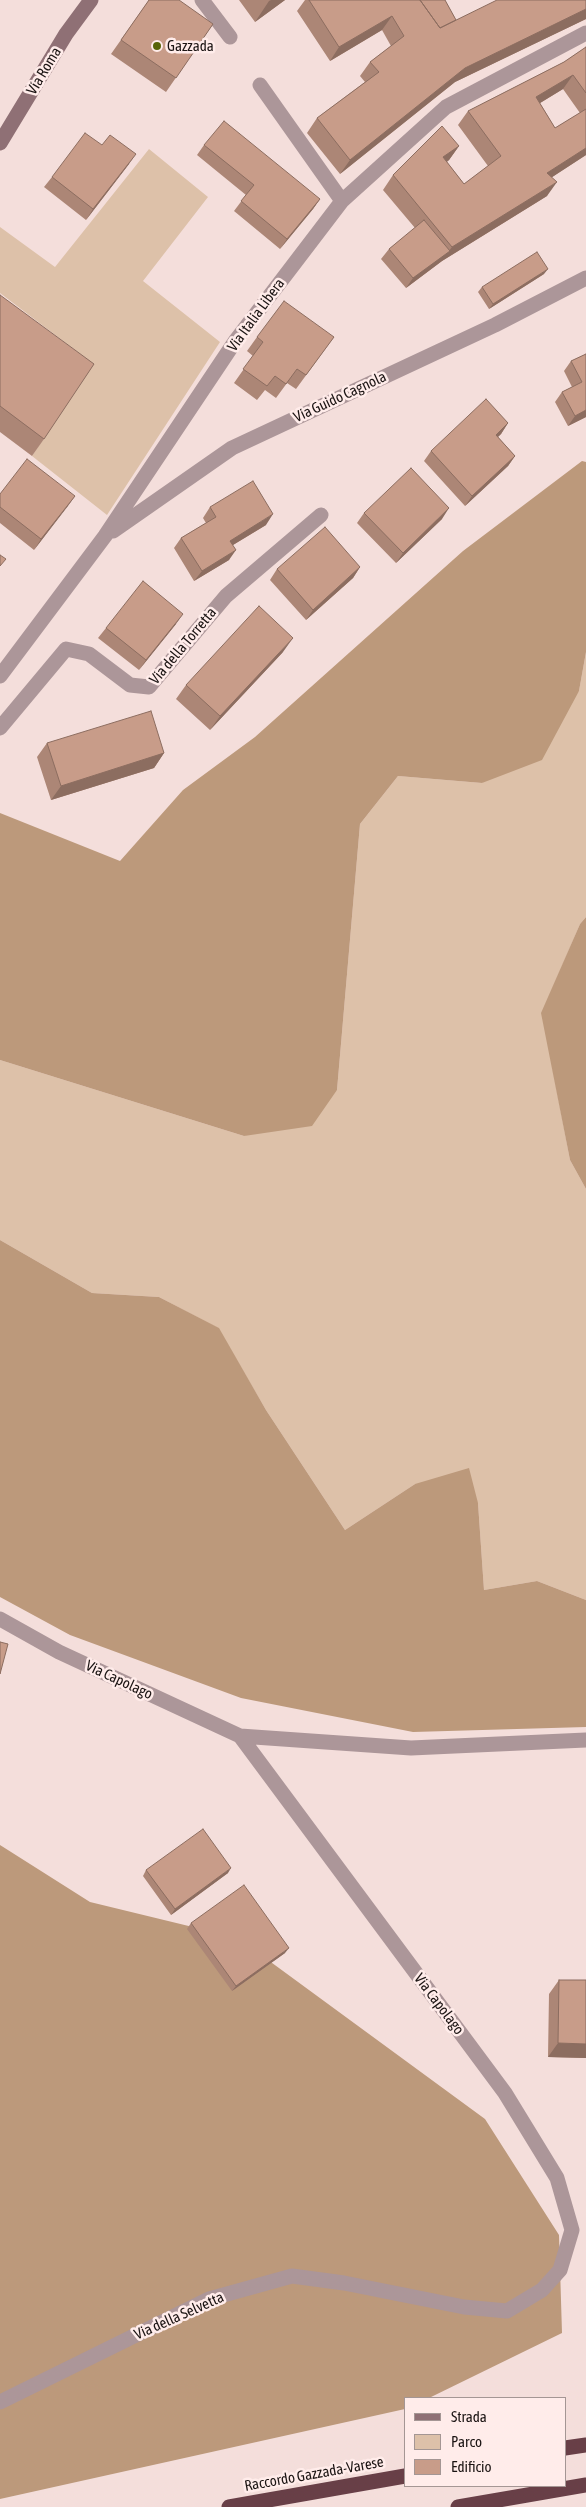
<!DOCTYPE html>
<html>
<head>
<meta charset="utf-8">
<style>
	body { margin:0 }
	#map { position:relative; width:586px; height:2507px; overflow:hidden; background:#f4dedb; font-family:"Asap Condensed",sans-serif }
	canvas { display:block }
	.legend { position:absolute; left:404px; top:2397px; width:162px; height:90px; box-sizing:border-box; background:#ffecea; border:1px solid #a49694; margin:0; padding:6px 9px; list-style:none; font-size:15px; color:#1b1413 }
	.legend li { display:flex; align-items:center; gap:10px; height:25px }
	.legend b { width:25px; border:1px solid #a49694 }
</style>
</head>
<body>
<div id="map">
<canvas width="586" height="2507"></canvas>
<ul class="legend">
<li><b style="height:6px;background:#8f7075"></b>Strada</li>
<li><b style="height:14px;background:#ddc1a9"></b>Parco</li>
<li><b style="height:14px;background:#c89c89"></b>Edificio</li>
</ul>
</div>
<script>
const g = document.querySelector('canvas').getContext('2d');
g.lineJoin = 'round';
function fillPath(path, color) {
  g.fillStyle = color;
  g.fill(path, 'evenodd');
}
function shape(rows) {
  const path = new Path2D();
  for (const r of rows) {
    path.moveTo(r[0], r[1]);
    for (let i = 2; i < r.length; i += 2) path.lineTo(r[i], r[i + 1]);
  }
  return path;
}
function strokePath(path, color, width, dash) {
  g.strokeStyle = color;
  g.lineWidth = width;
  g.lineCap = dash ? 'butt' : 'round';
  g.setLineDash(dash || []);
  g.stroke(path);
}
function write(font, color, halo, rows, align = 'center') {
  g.font = font + ' "Asap Condensed",sans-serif';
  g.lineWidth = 5;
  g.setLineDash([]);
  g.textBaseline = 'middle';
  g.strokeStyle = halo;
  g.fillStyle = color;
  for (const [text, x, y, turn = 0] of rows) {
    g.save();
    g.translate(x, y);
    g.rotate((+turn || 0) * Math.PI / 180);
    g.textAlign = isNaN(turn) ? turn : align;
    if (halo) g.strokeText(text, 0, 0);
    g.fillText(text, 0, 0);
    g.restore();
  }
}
fillPath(shape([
	[149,149,208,197,143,281,220,342,107,515,32,456,92,366,84,357,0,293,0,227,55,267],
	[586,652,586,917,580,924,542,1013,570,1160,586,1189,586,1600,537,1581,484,1590,478,1503,415,1484,345,1530,266,1410,218,1328,159,1297,92,1293,0,1240,0,1060,244,1136,337,1090,360,824,398,776,482,783,579,691]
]), '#ddc1a9');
fillPath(shape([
	[582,461,586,462,586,652,579,691,542,760,482,783,398,776,360,824,337,1090,312,1126,244,1136,0,1060,0,813,120,861,183,790,255,737,463,551],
	[586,917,586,1189,570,1160,541,1013,580,924],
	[0,1240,92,1293,159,1297,219,1328,266,1410,345,1530,415,1484,469,1468,478,1503,484,1590,537,1581,586,1600,586,1727,413,1732,241,1698,70,1635,0,1597],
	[0,1845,90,1902,238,1938,485,2119,559,2235,562,2333,429,2398,405,2398,405,2409,0,2499]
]), '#bc997b');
strokePath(shape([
	[202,0,230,37],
	[260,85,342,201],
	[113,531,232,448,495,325,586,278],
	[0,676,105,536,236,340,342,201,446,107,586,33],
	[0,728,66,649,89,654,130,685,149,687,226,596,321,515],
	[0,1619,59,1652,240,1736,411,1748,586,1740],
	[0,2402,209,2299,292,2276,344,2283,464,2307,507,2311,542,2290,560,2270,572,2230,557,2178,505,2093,240,1736]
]), '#ac9699', 15);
strokePath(shape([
	[0,143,66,34,91,0]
]), '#8f7075', 15);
strokePath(shape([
	[565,2448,586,2445],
	[229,2507,405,2476],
	[458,2507,586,2485]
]), '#683f47', 15);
fillPath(shape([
	[149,0,213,24,166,92,111,54],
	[239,0,285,0,255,22],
	[305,0,445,0,456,20,586,0,586,19,455,82,340,174,307,133,317,118,365,82,360,76,370,62,391,46,382,30,330,61,297,11],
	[586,47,586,155,552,177,547,196,442,261,406,288,381,259,389,249,415,228,383,190,393,175,459,146,449,160,447,162,464,184,488,166,458,125,468,111,564,62],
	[563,89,580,113,555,128,540,103],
	[204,145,320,199,313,209,280,249,234,211,246,195,197,155],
	[129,164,86,220,44,187,52,177],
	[544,274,489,309,478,292,482,287],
	[0,295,44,439,32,456,0,432],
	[257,337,334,337,296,389,287,383,276,398,265,390,257,400,234,383,253,356,247,351],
	[586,354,586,417,568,426,555,402,562,392,572,387,564,371,571,361],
	[508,423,501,434,498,437,515,456,508,466,465,506,424,461,431,451],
	[0,494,75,496,34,550,0,523],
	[210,507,266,525,233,545,229,560,194,581,174,548,181,538,206,523,203,518],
	[364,513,442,519,396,563,357,523],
	[360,567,353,578,306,620,270,580,277,569],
	[176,624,139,670,98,638,106,628],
	[283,652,210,730,176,699,186,685],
	[47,743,164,753,154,768,51,800,37,757],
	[146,1870,228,1873,171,1915,143,1876],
	[191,1923,285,1953,232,1991,187,1929],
	[559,1980,586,1980,586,2058,548,2057,549,1994]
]), '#ac8676');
fillPath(shape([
	[271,0,285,0,255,22,269,1],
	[586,9,586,19,455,82,340,174,350,160,465,68],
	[392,16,382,30,330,61,339,47],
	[573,75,563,89,527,111,536,97],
	[459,146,449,160,433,171,443,157],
	[586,148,586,155,537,187,547,173],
	[136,154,129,164,86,220,93,209],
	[557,182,547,196,442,261,406,288,413,278,449,251,452,247],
	[320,199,313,209,280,249,287,239],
	[548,269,544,274,489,309,493,304],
	[586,410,586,417,568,426,575,416],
	[508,423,501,434,489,445,496,435],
	[515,456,508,466,465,506,472,496],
	[75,496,68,506,34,550,41,539],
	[449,508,442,519,396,563,403,553],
	[273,514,266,525,223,551,230,541],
	[236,550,229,560,194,581,202,571],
	[360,567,353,578,306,620,313,610],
	[183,614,176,624,139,670,146,660],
	[293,638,283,652,210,730,220,716],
	[164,753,154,768,51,800,61,786],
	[231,1868,228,1873,171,1915,175,1909],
	[289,1948,285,1953,232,1991,236,1986],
	[558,2043,586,2044,586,2058,548,2057]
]), '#8c6d60');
const building = shape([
	[149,0,179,0,213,24,176,78,121,40,149,0],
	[309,0,420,0,440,28,497,0,586,0,586,9,465,68,350,160,317,118,379,72,370,62,404,36,392,16,339,47,309,0],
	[420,0,445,0,456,20,440,28,420,0],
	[586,47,586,93,573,75,536,97,555,128,586,109,586,148,547,173,557,182,452,247,393,175,442,126,459,146,443,157,464,184,501,156,468,111,564,62,586,47],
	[224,121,320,199,287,239,241,201,254,185,204,145,224,121],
	[85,133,102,145,110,135,136,154,93,209,52,177,85,133],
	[424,220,450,251,413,278,389,249,424,220],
	[537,252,548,269,493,304,482,287,537,252],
	[0,295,94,364,44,439,0,406,0,295],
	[284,301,334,337,306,375,297,369,286,384,275,376,267,386,243,369,263,342,257,337,284,301],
	[586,354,586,410,575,416,562,392,582,382,571,361,586,354],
	[486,399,508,423,496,435,515,456,472,496,431,451,486,399],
	[27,459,75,496,41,539,0,507,0,494,27,459],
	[411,468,449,508,403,553,364,513,411,468],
	[253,481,273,514,230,541,236,550,202,571,181,538,216,517,210,507,253,481],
	[325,527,360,567,313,610,277,569,325,527],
	[0,555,6,559,0,566,0,555],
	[143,581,183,614,146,660,106,628,143,581],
	[259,606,293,638,220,716,186,685,259,606],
	[151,711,164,753,61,786,47,743,151,711],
	[0,1642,8,1644,0,1674,0,1642],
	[203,1829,231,1868,175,1909,146,1870,203,1829],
	[244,1885,289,1948,236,1986,191,1923,244,1885],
	[559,1980,586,1980,586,2044,558,2043,559,1980]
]);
fillPath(building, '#c89c89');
strokePath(building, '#8c6d60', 1);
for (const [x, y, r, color] of [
	[157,46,5,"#586407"]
]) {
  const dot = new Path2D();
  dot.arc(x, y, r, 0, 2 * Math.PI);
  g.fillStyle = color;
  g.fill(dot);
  strokePath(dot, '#ffecea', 2);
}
write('15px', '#1b1413', '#ffecea', [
	["Gazzada",167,46]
], 'left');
write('15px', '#1b1413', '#ffecea', [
	["Via Roma",44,71,-59],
	["Via Italia Libera",256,315,-54],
	["Via Guido Cagnola",340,397,-25],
	["Via della Torretta",183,646,-50],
	["Via Capolago",119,1680,25],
	["Via Capolago",439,2004,53],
	["Via della Selvetta",179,2316,-24],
	["Raccordo Gazzada-Varese",314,2474,-10]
]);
</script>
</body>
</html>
